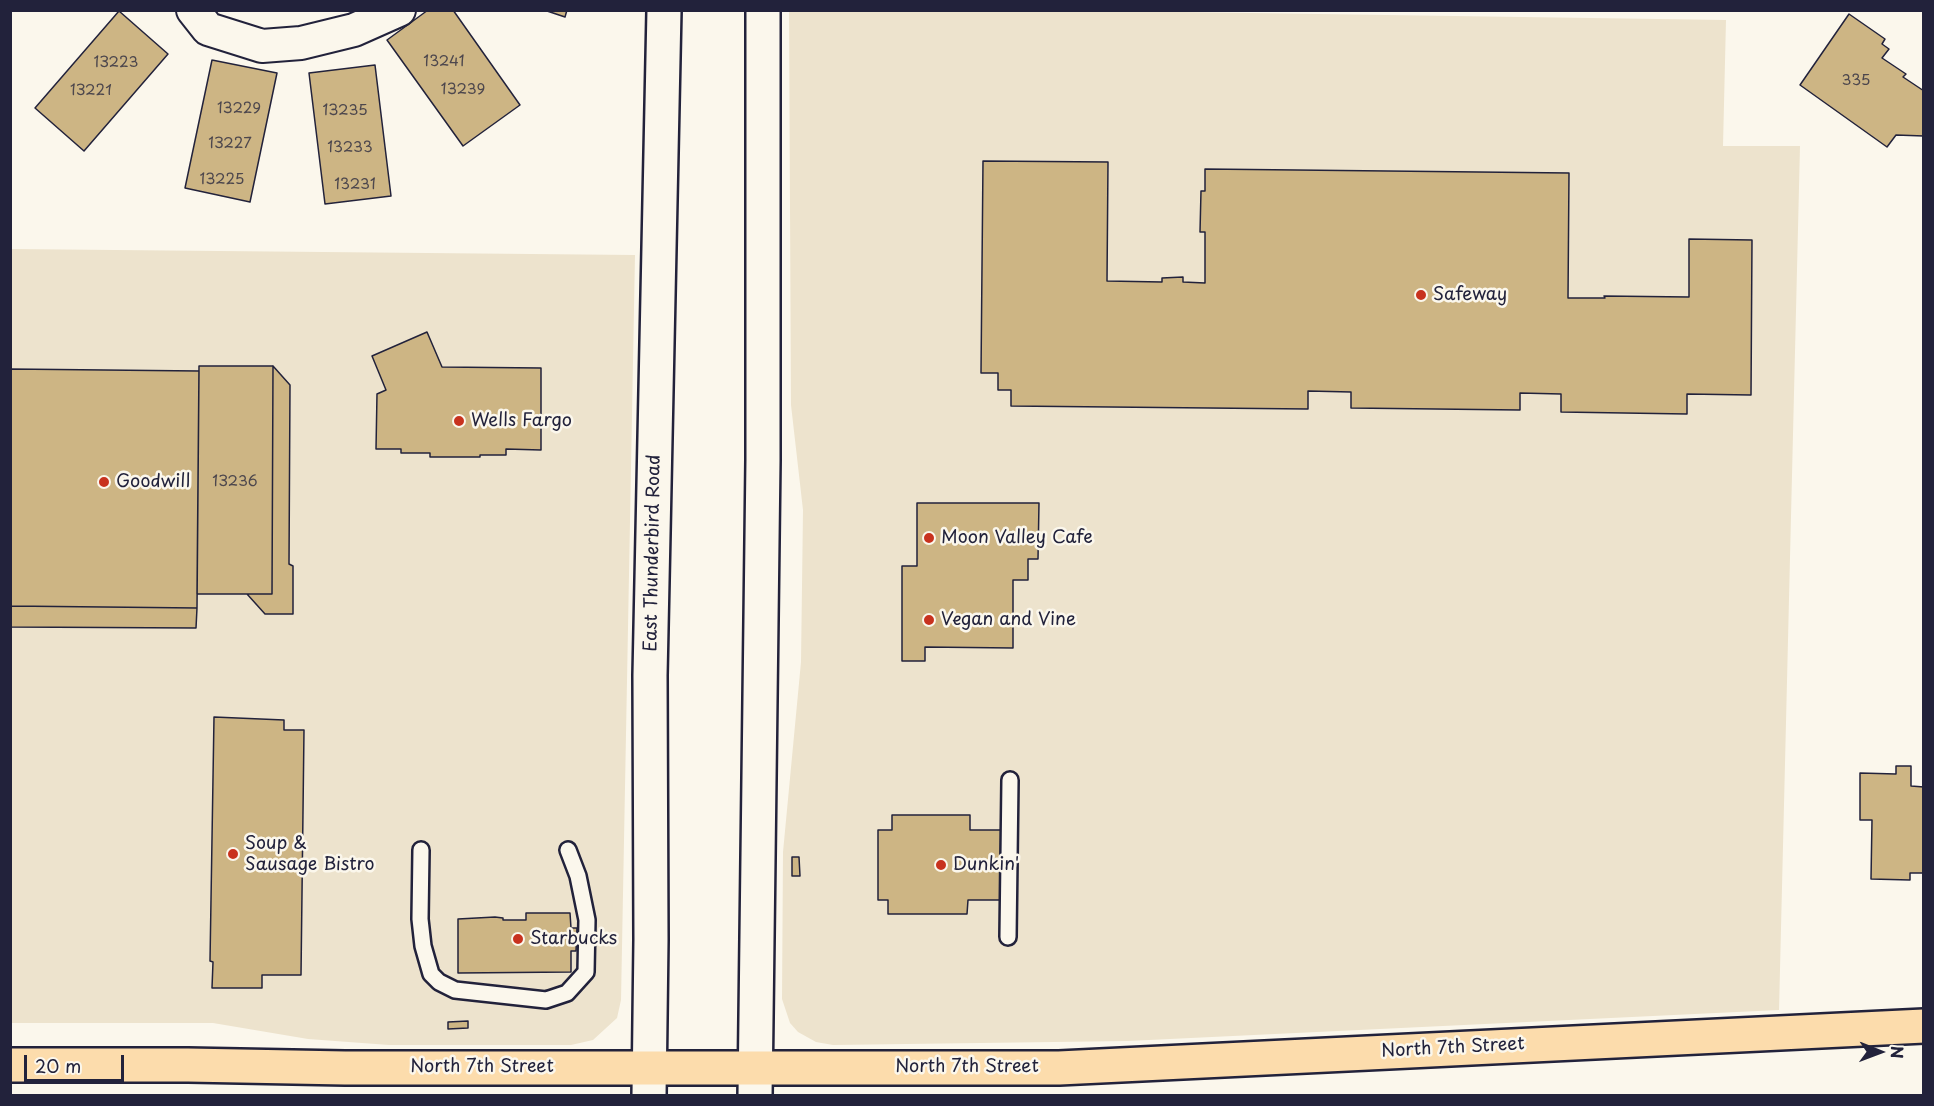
<!DOCTYPE html>
<html>
<head>
<meta charset="utf-8">
<style>
	body { margin:0 }
	#map { position:relative; width:1934px; height:1106px; overflow:hidden; background:#fbf7ec; font-family:"Playpen Sans",sans-serif }
	canvas { display:block }
	.frame { position:absolute; inset:0; border:12px solid #22223b; pointer-events:none }
	.north { position:absolute; left:1850px; top:1022px; width:60px; height:60px; -webkit-text-stroke:4px #fbf7ec; paint-order:stroke; rotate:91deg; font-size:16px; font-weight:700; line-height:24px; text-align:center; color:#22223b }
	.north::after { content:''; display:block; margin:auto; width:21px; height:27px; background:#22223b; clip-path:polygon(50% 0,100% 100%,50% 72%,0 100%) }
	.scale { position:absolute; left:24px; top:1055px; width:100px; height:27px; box-sizing:border-box; border:3px solid #22223b; border-top:0; padding-left:8px; font-size:18px; line-height:21px; white-space:nowrap; color:#22223b; -webkit-text-stroke:4px #fbf7ec; paint-order:stroke }
</style>
</head>
<body>
<div id="map">
<canvas width="1934" height="1106"></canvas>
<div class="frame"></div>
<div class="north">N</div>
<div class="scale">20 m</div>
</div>
<script>
const g = document.querySelector('canvas').getContext('2d');
g.lineJoin = 'round';
function fillPath(path, color) {
  g.fillStyle = color;
  g.fill(path, 'evenodd');
}
function shape(rows) {
  const path = new Path2D();
  for (const r of rows) {
    path.moveTo(r[0], r[1]);
    for (let i = 2; i < r.length; i += 2) path.lineTo(r[i], r[i + 1]);
  }
  return path;
}
function strokePath(path, color, width, dash) {
  g.strokeStyle = color;
  g.lineWidth = width;
  g.lineCap = dash ? 'butt' : 'round';
  g.setLineDash(dash || []);
  g.stroke(path);
}
function write(font, color, halo, rows, align = 'center') {
  g.font = font + ' "Playpen Sans",sans-serif';
  g.lineWidth = 5;
  g.setLineDash([]);
  g.textBaseline = 'middle';
  g.strokeStyle = halo;
  g.fillStyle = color;
  for (const [text, x, y, turn = 0] of rows) {
    g.save();
    g.translate(x, y);
    g.rotate((+turn || 0) * Math.PI / 180);
    g.textAlign = isNaN(turn) ? turn : align;
    if (halo) g.strokeText(text, 0, 0);
    g.fillText(text, 0, 0);
    g.restore();
  }
}
fillPath(shape([
	[789,11,1115,11,1726,20,1723,146,1800,146,1779,1010,1128,1041,833,1045,816,1042,798,1032,790,1023,782,999,783,852,801,662,803,510,791,405],
	[11,249,635,255,621,1000,617,1018,593,1040,571,1045,389,1045,308,1039,213,1023,11,1023]
]), '#ede3cd');
const building = shape([
	[428,10,453,10,520,105,463,146,387,40,428,10],
	[544,10,567,10,565,17,544,10],
	[119,11,168,54,84,151,35,108,119,11],
	[1849,14,1885,39,1882,44,1889,49,1882,58,1906,74,1903,77,1924,91,1924,136,1896,135,1887,147,1800,85,1849,14],
	[212,60,277,73,250,202,185,188,212,60],
	[375,65,391,196,325,204,309,73,375,65],
	[983,161,1108,162,1107,281,1162,282,1162,278,1183,277,1183,282,1205,283,1205,232,1200,232,1201,191,1205,191,1205,169,1569,173,1568,298,1605,298,1604,296,1689,297,1689,239,1752,240,1751,395,1687,394,1687,414,1561,412,1561,394,1520,393,1520,410,1351,408,1351,392,1308,391,1308,409,1011,406,1011,390,998,390,998,373,981,373,983,161],
	[427,332,442,367,541,368,541,450,506,449,506,455,480,455,480,457,430,457,430,453,401,453,401,449,376,449,377,394,386,390,372,356,427,332],
	[199,366,273,366,272,594,197,594,199,366],
	[273,366,290,385,289,564,293,566,293,614,265,614,247,594,272,594,273,366],
	[10,369,199,371,197,608,10,606,10,369],
	[917,503,1039,503,1038,559,1028,559,1028,580,1013,580,1013,648,925,647,925,661,902,661,902,566,917,566,917,503],
	[10,606,197,608,196,628,10,627,10,606],
	[214,717,284,720,284,730,304,730,301,975,262,975,262,988,212,988,213,962,210,961,214,717],
	[1896,766,1911,766,1911,786,1924,787,1924,873,1910,873,1910,880,1871,879,1872,820,1860,820,1860,773,1896,774,1896,766],
	[892,815,970,815,970,830,1004,830,1004,900,968,900,967,914,888,914,888,900,878,900,878,830,892,830,892,815],
	[792,857,799,857,800,876,792,876,792,857],
	[526,913,570,913,571,928,577,928,576,951,571,951,571,972,458,973,458,919,495,917,503,918,503,920,526,920,526,913],
	[468,1021,468,1028,448,1029,448,1022,468,1021]
]);
fillPath(building, '#cdb584');
strokePath(building, '#22223b', 1.5);
const service = shape([
	[421,850,420,919,423,946,431,974,439,982,455,990,546,1000,567,993,586,972,587,920,578,876,568,850],
	[1008,937,1010,780]
]);
const minor = shape([
	[193,10,208,29,262,46,301,43,354,30,399,10]
]);
const secondary = shape([
	[649,1096,651,940,650,675,664,10],
	[755,1096,763,460,763,10]
]);
const primary = shape([
	[10,1065,188,1065,345,1068,1059,1068,1924,1026]
]);
strokePath(service, '#22223b', 20);
strokePath(minor, '#22223b', 36);
strokePath(secondary, '#22223b', 38);
strokePath(primary, '#22223b', 38);
strokePath(service, '#fbf7ec', 15);
strokePath(minor, '#fbf7ec', 32);
strokePath(secondary, '#fbf7ec', 33);
strokePath(primary, '#fcdcac', 33);
for (const [x, y, r, color] of [
	[1421,295,6,"#c8321e"],
	[459,421,6,"#c8321e"],
	[104,482,6,"#c8321e"],
	[929,538,6,"#c8321e"],
	[929,620,6,"#c8321e"],
	[233,854,6,"#c8321e"],
	[941,865,6,"#c8321e"],
	[518,939,6,"#c8321e"]
]) {
  const dot = new Path2D();
  dot.arc(x, y, r, 0, 2 * Math.PI);
  g.fillStyle = color;
  g.fill(dot);
  strokePath(dot, '#fbf7ec', 2);
}
write('15px', '#4d474d', null, [
	["13241",444,62],
	["13223",116,63],
	["335",1856,81],
	["13239",463,90],
	["13221",91,91],
	["13229",239,109],
	["13235",345,111],
	["13227",230,144],
	["13233",350,148],
	["13225",222,180],
	["13231",355,185],
	["13236",235,482]
]);
write('18px', '#22223b', '#fbf7ec', [
	["Safeway",1433,295],
	["Wells Fargo",471,421],
	["Goodwill",116,482],
	["Moon Valley Cafe",941,538],
	["Vegan and Vine",941,620],
	["Soup &",245,844],
	["Sausage Bistro",245,865],
	["Dunkin'",953,865],
	["Starbucks",530,939]
], 'left');
write('18px', '#22223b', '#fbf7ec', [
	["East Thunderbird Road",653,553,-89],
	["North 7th Street",1453,1048,-3],
	["North 7th Street",482,1067],
	["North 7th Street",967,1067]
]);
</script>
</body>
</html>
